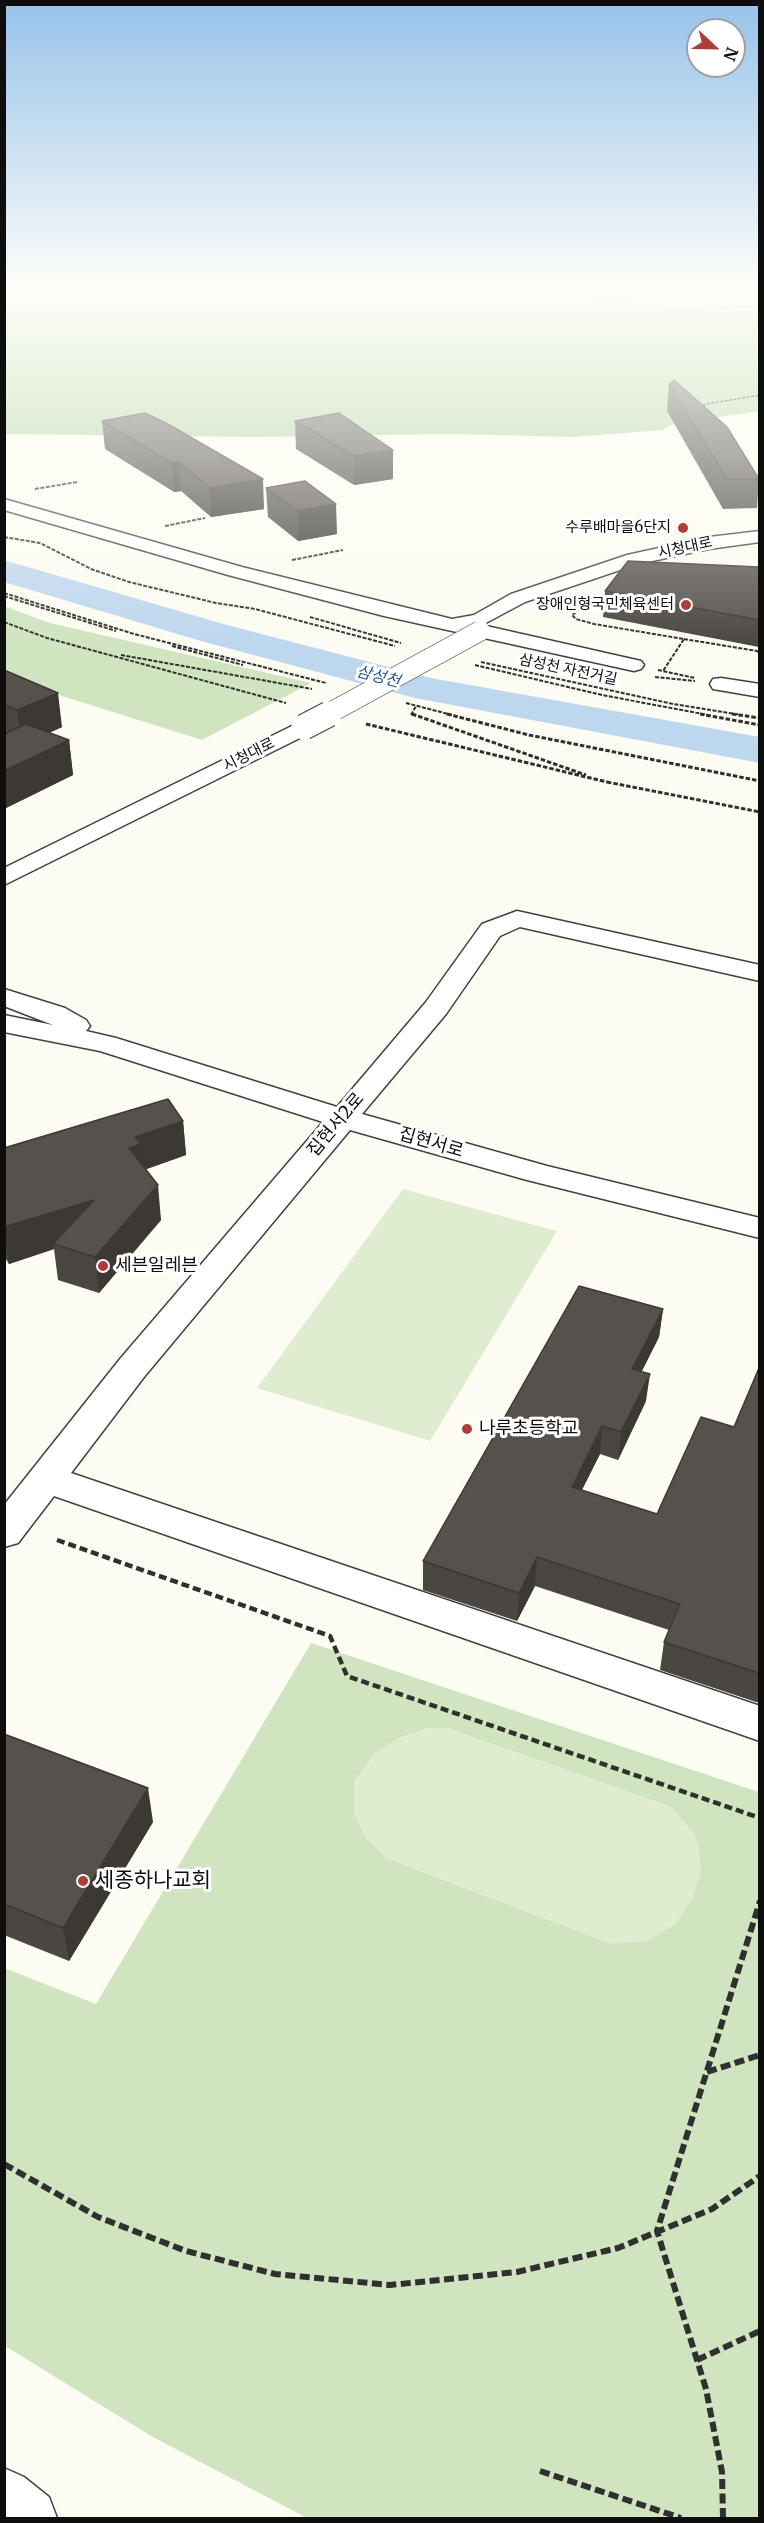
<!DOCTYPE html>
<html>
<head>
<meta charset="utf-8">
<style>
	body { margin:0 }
	#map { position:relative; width:764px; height:2523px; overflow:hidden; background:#fdfcf2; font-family:Merriweather,serif }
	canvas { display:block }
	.frame { position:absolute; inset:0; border:6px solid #0e0e0e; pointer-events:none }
	.north { position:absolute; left:686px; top:18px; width:60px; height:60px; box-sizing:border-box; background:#fff; border:2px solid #9f9f9f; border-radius:50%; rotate:112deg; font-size:16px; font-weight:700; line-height:24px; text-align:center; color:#0e0e0e }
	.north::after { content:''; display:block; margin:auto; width:21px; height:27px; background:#ad3e38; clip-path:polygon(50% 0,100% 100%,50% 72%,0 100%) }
</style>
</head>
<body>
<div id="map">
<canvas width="764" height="2523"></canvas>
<div class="frame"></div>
<div class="north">N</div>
</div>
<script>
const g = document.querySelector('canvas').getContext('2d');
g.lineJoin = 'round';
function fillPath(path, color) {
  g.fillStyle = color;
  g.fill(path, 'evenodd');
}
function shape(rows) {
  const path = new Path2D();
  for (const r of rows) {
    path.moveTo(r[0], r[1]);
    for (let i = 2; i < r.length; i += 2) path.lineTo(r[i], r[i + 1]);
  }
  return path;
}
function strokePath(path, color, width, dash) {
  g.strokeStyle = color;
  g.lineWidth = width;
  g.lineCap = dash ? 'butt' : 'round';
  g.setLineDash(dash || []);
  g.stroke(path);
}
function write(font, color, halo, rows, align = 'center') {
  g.font = font + ' Merriweather,"Noto Sans KR",serif';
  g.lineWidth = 6;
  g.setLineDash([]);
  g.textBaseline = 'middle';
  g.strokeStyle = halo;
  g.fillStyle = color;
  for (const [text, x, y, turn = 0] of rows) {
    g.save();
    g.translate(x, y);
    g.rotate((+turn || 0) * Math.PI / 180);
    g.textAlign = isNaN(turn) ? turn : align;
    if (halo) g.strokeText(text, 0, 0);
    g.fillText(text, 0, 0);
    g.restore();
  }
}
fillPath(shape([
	[4,606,50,623,311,683,202,740,5,678],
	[311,1643,759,1792,759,2518,307,2518,151,2436,5,2346,4,1968,96,2004]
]), '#cfe4bf');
fillPath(shape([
	[5,293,759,293,759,411,673,424,663,430,572,437,451,434,256,437,5,434]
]), '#b2d2a0');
fillPath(shape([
	[403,1189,557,1231,430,1441,257,1388],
	[427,1728,448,1728,670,1806,694,1833,699,1848,701,1871,693,1897,676,1924,647,1941,611,1944,385,1858,366,1838,354,1813,354,1781,374,1754,398,1738]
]), '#e0ecd0');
fillPath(shape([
	[4,560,227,625,431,678,760,737,760,763,415,698,201,641,4,582,4,560]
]), '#bdd7ee');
const minor = shape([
	[4,499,242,567,452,619,474,615,511,594,627,555,709,537,760,531,760,542,709,549,638,564,525,602,482,625,641,661,644,665,641,669,634,671,384,616,228,575,4,510,4,499],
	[721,678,760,684,760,697,713,689,710,684,713,679,721,678],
	[304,720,312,722,315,727,312,732,4,885,4,868,304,720],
	[517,911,760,965,760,981,520,927,500,936,446,1014,362,1114,547,1166,760,1218,760,1238,527,1180,350,1130,144,1377,71,1473,760,1706,760,1741,54,1496,18,1543,4,1547,4,1505,120,1359,323,1122,100,1051,4,1032,4,1015,53,1025,4,1006,4,989,65,1008,86,1020,90,1026,86,1031,116,1038,337,1107,426,1002,482,924,517,911],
	[4,2468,24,2477,49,2497,57,2518,4,2518,4,2468]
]);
strokePath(minor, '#414141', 3);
strokePath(shape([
	[565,293,672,311,760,306],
	[699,408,706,404,760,395]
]), '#303030', 1.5, [3, 1.5]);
strokePath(shape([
	[35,489,77,482],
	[165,526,205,518],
	[4,537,40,543,91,569,129,582,216,603,255,609,395,646],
	[292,560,343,550],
	[4,593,134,634,326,683],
	[4,596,116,631],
	[599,597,572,615,576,619,594,624,684,639,663,671],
	[310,617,401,643],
	[4,622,47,638,286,703],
	[684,639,757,651,760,654],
	[172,646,243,665],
	[121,655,312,689],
	[481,662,673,704,742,715],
	[475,665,602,695,708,715],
	[658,670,695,678],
	[655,677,695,681],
	[406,703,452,715],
	[411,715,416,706]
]), '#303030', 2, [4, 1.5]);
strokePath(shape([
	[412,714,586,775],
	[447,714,529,735,760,781],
	[700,714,760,725],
	[732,714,760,718],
	[366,724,607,782],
	[607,782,760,812]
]), '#303030', 3, [4.5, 2]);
strokePath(shape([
	[57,1540,330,1636,347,1676,760,1818]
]), '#303030', 4.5, [8, 4]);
strokePath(shape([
	[707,2072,760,2055],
	[4,2164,98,2217,186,2251,275,2274,390,2285,517,2272,618,2248,712,2209,760,2176],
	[697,2360,760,2331],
	[540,2471,681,2518],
	[723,2518,722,2472,706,2389,657,2231,760,1901]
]), '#303030', 6, [10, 4.5]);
fillPath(minor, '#fff');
const minorBridgeFar1 = shape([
	[326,715,480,631]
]);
const minorBridge = shape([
	[304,727,329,714]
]);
strokePath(minorBridgeFar1, '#414141', 21, []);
strokePath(minorBridge, '#414141', 27, []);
strokePath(minorBridgeFar1, '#fff', 20);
strokePath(minorBridge, '#fff', 25);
fillPath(shape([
	[669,384,759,478,757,508,723,509,667,411],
	[145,413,264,509,211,517,181,491,174,492,105,449,102,421],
	[295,421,393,450,393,479,354,485,296,449],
	[266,488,337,534,298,541,268,517],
	[759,567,759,647,603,617,605,591],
	[4,670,62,727,49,733,69,740,73,775,4,809],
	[183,1121,186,1155,146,1169,161,1220,99,1293,58,1280,54,1249,9,1264,4,1256,4,1148],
	[663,1309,659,1337,642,1371,646,1401,618,1460,600,1454,582,1490,657,1514,734,1427,759,1368,759,1703,660,1670,664,1642,669,1630,535,1586,517,1621,423,1590,423,1561],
	[4,1734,153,1822,69,1961,4,1935]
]), '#4a4641');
fillPath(shape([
	[393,450,393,479,354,485,354,456],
	[179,462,181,491,174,492,172,463],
	[263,479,264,509,211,517,210,488],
	[336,504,337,534,298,541,298,511],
	[58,693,62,727,22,745,17,710],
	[69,740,73,775,4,809,4,771],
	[183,1121,186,1155,144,1170,129,1148,135,1137],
	[158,1185,161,1220,99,1293,95,1257],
	[94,1200,53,1244,54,1249,9,1264,4,1238,4,1227],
	[663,1309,659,1337,629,1396,632,1369],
	[650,1374,646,1401,618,1460,621,1432],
	[602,1426,600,1454,569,1515,572,1487],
	[537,1557,535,1586,517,1621,519,1593],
	[148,1788,153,1822,69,1961,63,1928]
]), '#3c3935');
const building = shape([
	[674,380,727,427,759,479,727,479,669,384,674,380],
	[145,413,166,423,263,479,210,488,179,462,172,463,102,421,145,413],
	[339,413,393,450,354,456,295,421,339,413],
	[305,481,336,504,298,511,266,488,305,481],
	[628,561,759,567,759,620,605,591,628,561],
	[4,670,58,693,17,710,4,705,4,670],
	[26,724,69,740,4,771,4,734,26,724],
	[168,1099,183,1121,135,1137,141,1144,129,1148,158,1185,95,1257,53,1244,94,1200,4,1227,4,1148,168,1099],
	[579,1286,663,1309,632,1369,650,1374,621,1432,602,1426,572,1487,657,1514,701,1417,734,1427,759,1368,759,1673,664,1642,680,1604,537,1557,519,1593,423,1561,579,1286],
	[4,1734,148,1788,63,1928,4,1904,4,1734]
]);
fillPath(building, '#56514c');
strokePath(building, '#3c3935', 1.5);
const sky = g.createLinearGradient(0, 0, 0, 646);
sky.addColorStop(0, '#97c2ea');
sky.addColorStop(0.45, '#fefef9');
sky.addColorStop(1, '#fefef900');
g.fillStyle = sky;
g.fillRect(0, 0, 764, 646);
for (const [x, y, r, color] of [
	[683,528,6,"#ad3e38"],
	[686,605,6,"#ad3e38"],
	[103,1266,6,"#ad3e38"],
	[467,1429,6,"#ad3e38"],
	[83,1881,6,"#ad3e38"]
]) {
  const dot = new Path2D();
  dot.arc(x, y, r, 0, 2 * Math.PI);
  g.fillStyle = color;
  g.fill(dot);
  strokePath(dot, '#fff', 2);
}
write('15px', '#0e0e0e', '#fff', [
	["수루배마을6단지",671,528],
	["장애인형국민체육센터",674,605]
], 'right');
write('15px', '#0e0e0e', '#fff', [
	["시청대로",685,548,-12],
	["삼성천 자전거길",568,670,12],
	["시청대로",249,755,-27]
]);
write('italic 16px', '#285890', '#fff', [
	["삼성천",378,677,15]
]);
write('18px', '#0e0e0e', '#fff', [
	["집현서2로",336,1125,-50],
	["집현서로",431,1143,16]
]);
write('18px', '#0e0e0e', '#fff', [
	["세븐일레븐",115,1266],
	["나루초등학교",479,1429]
], 'left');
write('21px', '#0e0e0e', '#fff', [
	["세종하나교회",95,1881]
], 'left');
</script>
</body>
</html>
